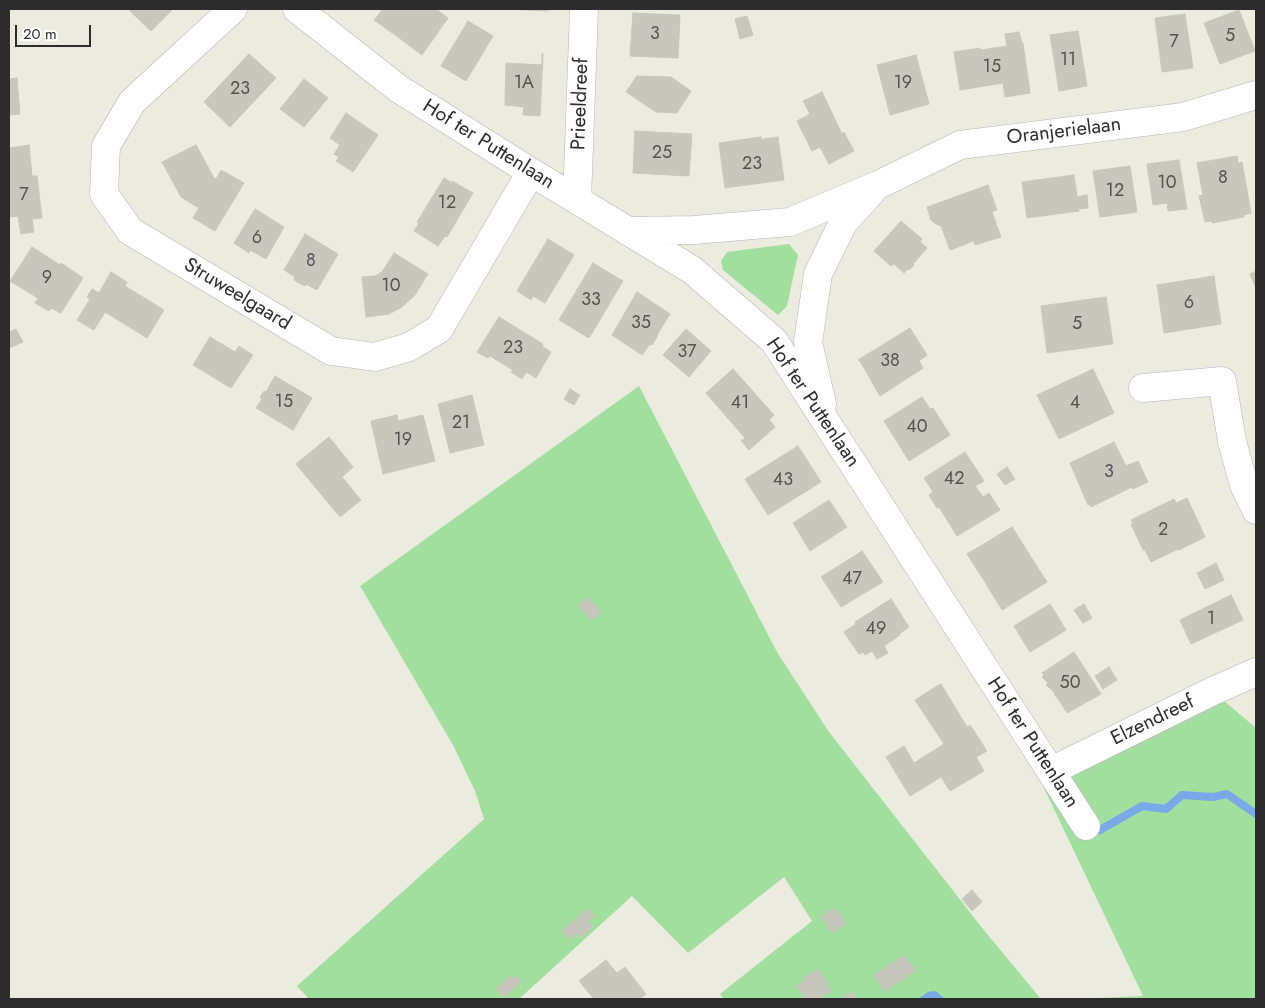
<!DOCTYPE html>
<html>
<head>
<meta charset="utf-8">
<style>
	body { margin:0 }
	#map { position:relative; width:1265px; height:1008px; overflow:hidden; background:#ecebdf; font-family:Jost,sans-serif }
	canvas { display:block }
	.frame { position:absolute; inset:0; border:10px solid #2c2c2c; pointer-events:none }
	.scale { position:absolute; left:15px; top:25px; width:76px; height:22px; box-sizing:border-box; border:2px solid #2c2c2c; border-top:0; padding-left:6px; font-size:15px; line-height:18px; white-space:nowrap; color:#2c2c2c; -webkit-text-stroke:4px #fff; paint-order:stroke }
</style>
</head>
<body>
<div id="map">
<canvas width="1265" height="1008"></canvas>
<div class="frame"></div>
<div class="scale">20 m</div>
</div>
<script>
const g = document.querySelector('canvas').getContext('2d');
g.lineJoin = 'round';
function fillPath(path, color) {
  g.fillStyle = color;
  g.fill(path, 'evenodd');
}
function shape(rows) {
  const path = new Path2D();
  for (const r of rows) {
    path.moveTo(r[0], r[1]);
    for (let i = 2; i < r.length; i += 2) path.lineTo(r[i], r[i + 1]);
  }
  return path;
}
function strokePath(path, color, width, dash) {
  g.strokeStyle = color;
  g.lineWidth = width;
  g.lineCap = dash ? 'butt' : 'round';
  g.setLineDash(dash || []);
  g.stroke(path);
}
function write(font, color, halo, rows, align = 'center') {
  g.font = font + ' Jost,sans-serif';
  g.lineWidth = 5;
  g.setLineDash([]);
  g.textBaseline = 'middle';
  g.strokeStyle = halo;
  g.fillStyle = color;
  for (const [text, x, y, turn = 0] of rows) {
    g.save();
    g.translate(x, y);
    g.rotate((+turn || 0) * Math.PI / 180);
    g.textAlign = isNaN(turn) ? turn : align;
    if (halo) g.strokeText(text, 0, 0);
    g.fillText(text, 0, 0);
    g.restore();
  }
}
fillPath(shape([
	[789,244,798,255,787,306,778,315,723,270,721,261,727,252],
	[639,386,777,652,829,732,983,929,1041,999,724,999,720,994,812,921,784,877,688,953,632,896,519,999,309,999,297,986,484,819,475,791,453,745,360,586],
	[1223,700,1256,728,1256,999,1073,999,1143,996,1043,786]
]), '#a1df9f');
fillPath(shape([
	[934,991,937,992,945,999,918,999,928,992]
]), '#79a9e8');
strokePath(shape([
	[1100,830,1142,806,1166,809,1182,795,1213,797,1227,794,1256,814]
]), '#79a9e8', 8);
const building = shape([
	[128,9,173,9,151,31,128,9],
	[383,9,418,9,398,37,374,20,383,9],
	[418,9,436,9,448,18,422,55,398,37,418,9],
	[505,9,548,9,548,11,505,9],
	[1239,10,1255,51,1220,64,1204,23,1239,10],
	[633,13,680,15,678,58,630,56,633,13],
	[1185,14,1193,68,1162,72,1155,18,1185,14],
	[747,16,753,35,740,39,735,19,747,16],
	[468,21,493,36,466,81,441,66,468,21],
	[1078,31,1087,86,1059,91,1050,35,1078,31],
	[1019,32,1022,43,1023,43,1030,93,1005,97,1003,83,960,90,954,52,980,48,981,50,1007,46,1005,34,1019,32],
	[249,54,276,78,230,127,204,102,249,54],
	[542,54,543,54,540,116,523,115,524,107,505,105,506,63,542,65,542,54],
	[916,55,929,104,890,115,877,65,916,55],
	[637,76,671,77,691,91,677,113,656,112,626,92,637,76],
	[17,78,20,114,9,115,9,79,17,78],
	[304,79,328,98,304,127,280,109,304,79],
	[822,92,842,134,844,132,854,151,829,164,820,147,812,151,797,121,810,114,803,101,822,92],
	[346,113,378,135,353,172,336,161,339,157,334,154,340,145,330,138,346,113],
	[635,131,692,134,689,176,633,173,635,131],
	[761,137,761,139,750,141,751,146,720,151,719,143,761,137],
	[778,137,784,180,725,188,720,151,751,146,750,141,778,137],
	[29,145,32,176,37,176,42,218,32,219,34,232,21,234,18,216,9,217,9,148,29,145],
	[196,145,214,178,216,179,221,170,244,183,215,231,193,218,199,208,181,197,162,162,196,145],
	[1237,156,1238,163,1242,162,1251,213,1244,215,1244,217,1212,223,1212,221,1205,222,1199,196,1203,195,1197,163,1237,156],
	[1179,160,1187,209,1168,211,1167,203,1153,205,1147,164,1179,160],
	[1130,166,1137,212,1100,217,1093,171,1130,166],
	[1074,175,1079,211,1027,218,1022,182,1074,175],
	[444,178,452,183,452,181,473,193,447,237,445,236,438,246,414,231,419,223,417,222,444,178],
	[988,185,997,210,992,212,1001,237,975,245,958,196,988,185],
	[1087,195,1088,208,1079,209,1077,197,1087,195],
	[958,196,974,241,950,250,941,226,936,224,931,220,927,207,958,196],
	[255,209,284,227,266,259,250,250,249,253,234,243,255,209],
	[901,221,922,239,920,242,927,248,913,264,914,265,909,270,908,269,904,273,894,264,891,266,874,251,901,221],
	[305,234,338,254,317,290,306,284,305,286,294,280,295,277,284,270,305,234],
	[548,239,574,255,545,303,533,296,531,300,517,291,548,239],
	[32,247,60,265,61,263,83,278,61,313,51,308,49,311,35,303,38,298,10,281,32,247],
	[394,253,428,274,415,295,402,307,389,314,366,317,362,277,375,276,382,272,394,253],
	[593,263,623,281,589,338,559,320,593,263],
	[1256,271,1256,288,1250,274,1256,271],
	[111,272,127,282,125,286,164,310,147,338,105,312,94,330,77,320,90,299,87,297,92,289,99,293,111,272],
	[1214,276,1221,324,1164,333,1157,285,1214,276],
	[637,292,670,314,657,335,658,335,652,345,650,344,642,355,612,335,637,292],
	[1106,297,1113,344,1047,353,1041,306,1106,297],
	[499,317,543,344,542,346,551,352,536,378,526,372,522,379,511,372,513,370,490,356,488,358,477,352,499,317],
	[910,328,927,355,919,361,923,368,880,396,860,361,858,360,910,328],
	[16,329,23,342,9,348,9,332,16,329],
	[686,329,711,351,689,377,663,355,686,329],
	[210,337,235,352,239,346,253,355,231,388,193,365,210,337],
	[733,369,774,415,769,420,775,427,749,450,741,441,745,438,706,393,733,369],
	[1093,369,1114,413,1059,439,1037,395,1093,369],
	[275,376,312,398,293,430,256,408,262,399,260,397,264,391,266,392,275,376],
	[570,389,580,395,574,405,564,399,570,389],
	[472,395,484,445,450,453,438,404,472,395],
	[922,397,930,409,933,408,950,435,909,461,884,421,922,397],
	[397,415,398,421,423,415,435,461,383,474,371,421,397,415],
	[329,437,353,467,342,477,361,500,340,517,296,464,329,437],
	[1114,442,1126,466,1138,461,1148,482,1133,489,1132,487,1091,507,1089,504,1088,505,1070,463,1114,442],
	[798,446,821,482,768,515,745,479,798,446],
	[965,452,984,481,937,508,929,495,933,492,924,478,965,452],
	[1007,467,1015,479,1005,485,997,474,1007,467],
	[975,486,983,497,989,493,1000,510,957,536,939,507,975,486],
	[1187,498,1200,526,1182,535,1176,545,1178,549,1151,562,1145,550,1143,550,1131,524,1133,523,1131,520,1174,499,1176,503,1187,498],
	[829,500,847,527,810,551,793,523,829,500],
	[1200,526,1205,537,1179,550,1176,545,1182,535,1200,526],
	[1012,527,1029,554,985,582,967,554,1012,527],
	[862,551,883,582,841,607,821,577,862,551],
	[1029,554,1047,582,1002,610,985,582,1029,554],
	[1216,563,1224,580,1205,589,1197,573,1216,563],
	[1231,595,1243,620,1191,644,1180,620,1231,595],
	[589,598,601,612,591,620,579,605,589,598],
	[891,599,909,627,899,634,900,635,884,646,888,653,877,659,872,651,865,655,863,652,859,654,844,632,856,624,855,622,891,599],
	[1050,604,1066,630,1030,652,1014,626,1050,604],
	[1084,604,1092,618,1083,623,1074,610,1084,604],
	[1074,652,1101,694,1067,713,1059,700,1054,694,1055,693,1046,685,1048,683,1042,677,1044,675,1042,673,1074,652],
	[1109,667,1117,680,1103,689,1095,676,1109,667],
	[941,684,953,704,949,707,937,686,941,684],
	[937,686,949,707,953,704,967,727,970,725,987,751,976,757,984,771,950,791,941,777,910,796,886,757,904,746,914,763,944,744,915,700,937,686],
	[972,890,982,902,972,911,962,899,972,890],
	[835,908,846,924,832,933,821,917,835,908],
	[587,909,594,916,588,922,593,926,581,938,576,933,570,939,562,931,587,909],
	[904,955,915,971,884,991,874,975,904,955],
	[606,960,617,973,625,967,646,994,639,999,594,999,579,981,606,960],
	[818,969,831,991,818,999,805,999,797,986,805,981,803,978,818,969],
	[510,976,513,979,517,977,521,982,504,997,496,989,510,976],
	[852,992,856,999,840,999,852,992]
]);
fillPath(building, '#c8c7be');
strokePath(building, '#c8c7b8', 1);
const minor = shape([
	[233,9,132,102,106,146,104,194,130,231,331,351,375,357,409,347,439,329,531,172],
	[297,9,399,89,531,172,692,270,774,341,1086,826],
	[577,200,584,9],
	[627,231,694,230,790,222,878,185,960,145,1183,117,1256,95],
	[1143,388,1222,381,1232,441,1244,485,1256,510],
	[822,404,808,342,818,274,843,223,872,191],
	[1051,771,1213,691,1256,672]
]);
strokePath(minor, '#b4b2be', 29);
strokePath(minor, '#fff', 28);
write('18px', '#535350', null, [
	["3",655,35],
	["5",1230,37],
	["7",1174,43],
	["11",1068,61],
	["15",992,68],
	["1A",524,84],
	["19",903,84],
	["23",240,90],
	["25",662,154],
	["23",752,165],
	["8",1223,179],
	["10",1167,184],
	["12",1115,192],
	["7",24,196],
	["12",447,204],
	["6",257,239],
	["8",311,262],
	["9",47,279],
	["10",391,287],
	["33",591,301],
	["6",1189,304],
	["35",641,324],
	["5",1077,325],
	["23",513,349],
	["37",687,353],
	["38",890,362],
	["15",284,403],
	["41",740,404],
	["4",1075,404],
	["21",461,424],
	["40",917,428],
	["19",403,441],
	["3",1109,473],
	["42",954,480],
	["43",783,481],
	["2",1163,531],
	["47",852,580],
	["1",1211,620],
	["49",876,630],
	["50",1070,684]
]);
write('20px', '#2c2c2c', '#fff', [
	["Prieeldreef",581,104,-88],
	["Oranjerielaan",1064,132,-7],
	["Hof ter Puttenlaan",488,145,32],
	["Struweelgaard",237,295,31],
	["Hof ter Puttenlaan",812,403,56],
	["Elzendreef",1153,721,-26],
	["Hof ter Puttenlaan",1032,743,57]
]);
</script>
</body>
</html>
